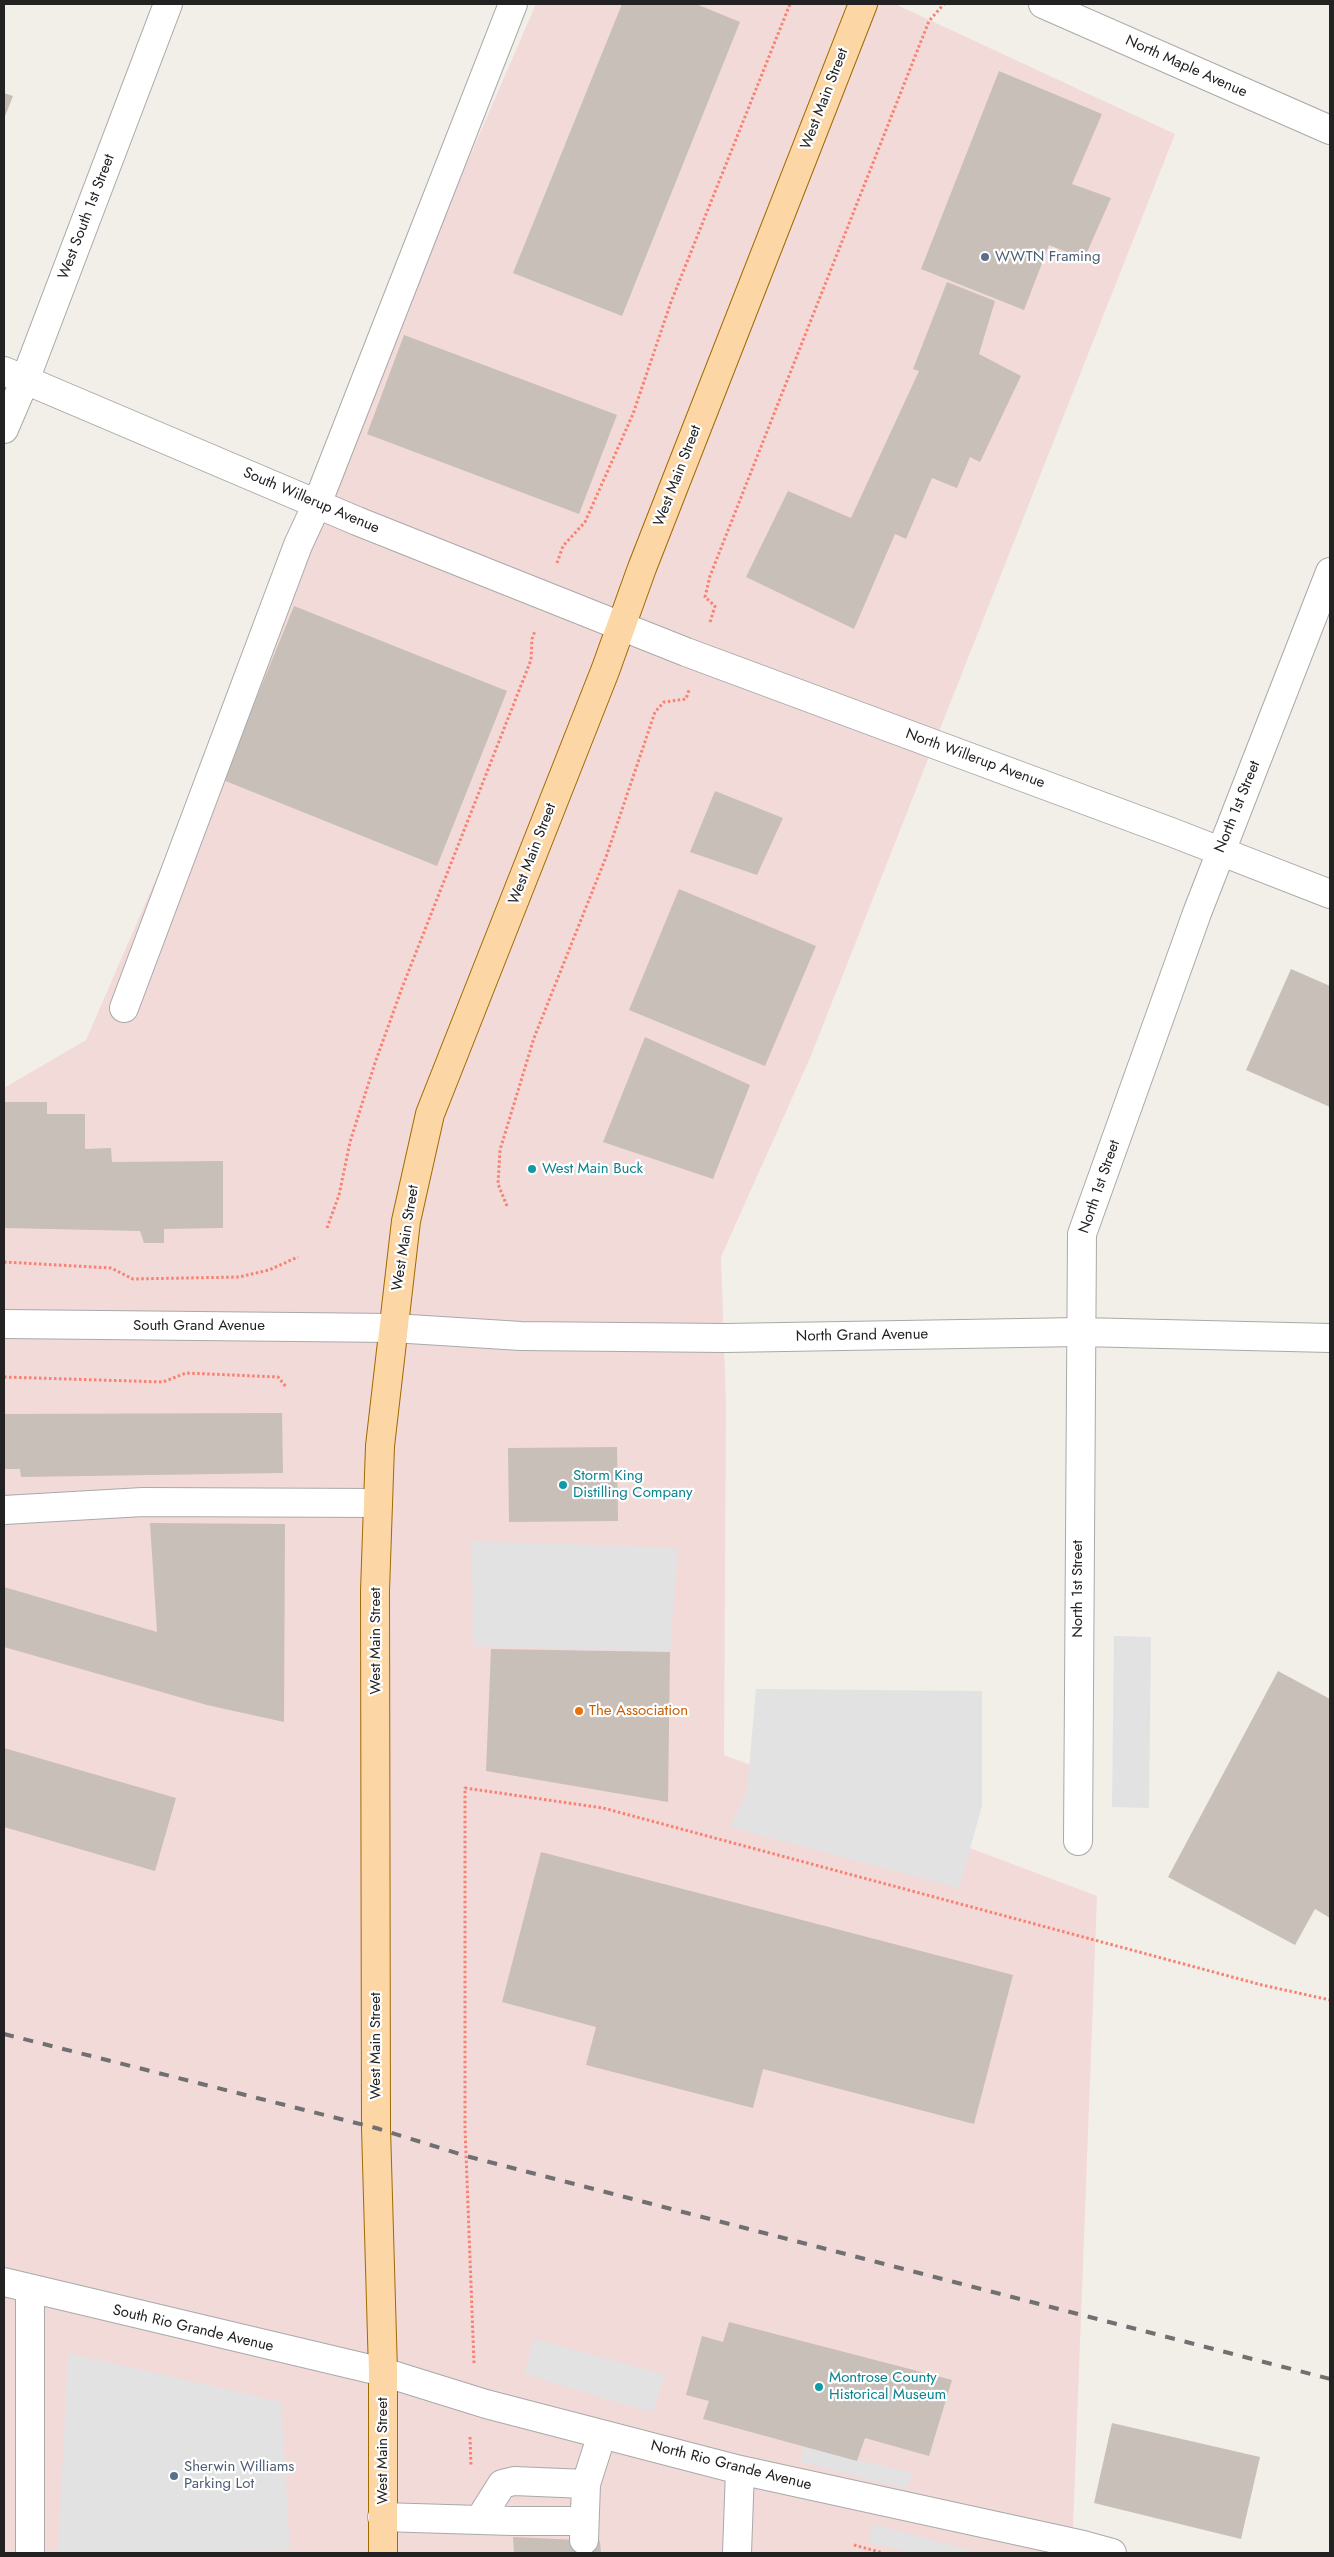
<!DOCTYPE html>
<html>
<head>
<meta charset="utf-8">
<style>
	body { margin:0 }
	#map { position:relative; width:1334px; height:2557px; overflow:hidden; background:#f2efe9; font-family:Jost,sans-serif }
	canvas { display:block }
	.frame { position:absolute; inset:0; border:5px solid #222; pointer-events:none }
</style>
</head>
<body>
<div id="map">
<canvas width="1334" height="2557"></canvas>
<div class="frame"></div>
</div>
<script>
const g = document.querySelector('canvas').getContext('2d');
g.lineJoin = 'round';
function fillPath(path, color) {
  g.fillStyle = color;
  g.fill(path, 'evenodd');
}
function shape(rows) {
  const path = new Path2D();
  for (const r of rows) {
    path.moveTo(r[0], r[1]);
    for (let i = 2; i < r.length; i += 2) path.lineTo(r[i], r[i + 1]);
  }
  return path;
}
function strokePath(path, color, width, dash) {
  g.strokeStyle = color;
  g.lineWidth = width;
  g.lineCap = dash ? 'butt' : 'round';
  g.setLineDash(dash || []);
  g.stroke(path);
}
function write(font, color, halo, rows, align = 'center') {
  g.font = font + ' Jost,sans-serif';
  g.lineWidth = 4.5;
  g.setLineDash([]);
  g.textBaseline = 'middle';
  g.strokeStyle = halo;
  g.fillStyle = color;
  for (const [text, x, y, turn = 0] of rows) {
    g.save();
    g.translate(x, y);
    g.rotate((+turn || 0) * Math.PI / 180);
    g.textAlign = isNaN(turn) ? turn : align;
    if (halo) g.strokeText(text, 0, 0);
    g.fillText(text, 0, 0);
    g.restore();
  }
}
fillPath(shape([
	[536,4,895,4,1175,134,810,1058,721,1257,726,1405,724,1755,1097,1896,1072,2553,4,2553,4,1088,86,1040]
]), '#f2dad9');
fillPath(shape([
	[472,1541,678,1548,670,1652,473,1646],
	[1114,1636,1151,1637,1149,1808,1112,1807],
	[756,1689,982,1691,982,1806,959,1888,730,1827,747,1791],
	[534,2339,665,2375,653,2413,524,2374],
	[68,2353,281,2402,290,2550,58,2553],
	[804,2447,912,2473,907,2489,800,2462],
	[873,2524,976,2552,976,2553,916,2553,868,2542]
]), '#e2e2e2');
fillPath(shape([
	[622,4,696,4,740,22,622,316,513,273],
	[999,71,1102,114,1072,184,1111,198,1084,259,1049,245,1024,310,921,269],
	[4,93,13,96,4,119],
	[947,282,995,301,979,354,1021,376,980,462,970,457,957,488,932,478,906,539,895,534,854,629,746,577,788,491,851,518,919,371,913,369],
	[404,335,617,415,579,514,367,434],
	[294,606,507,691,437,866,223,780],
	[715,791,783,818,757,875,690,852],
	[679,889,816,946,765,1066,629,1010],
	[1291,969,1330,986,1330,1107,1246,1070],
	[645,1037,750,1085,713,1179,603,1142],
	[4,1102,47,1102,47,1114,85,1114,85,1149,111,1148,112,1162,223,1161,223,1228,164,1229,164,1243,144,1243,140,1231,4,1228],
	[282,1413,283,1473,21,1477,20,1469,4,1469,4,1414],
	[617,1447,618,1521,509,1522,508,1448],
	[150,1523,285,1524,284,1722,207,1705,4,1647,4,1587,157,1632],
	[491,1649,670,1652,668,1802,486,1771],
	[1278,1671,1330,1699,1330,1918,1315,1909,1295,1945,1168,1877],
	[4,1748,176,1798,155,1871,4,1827],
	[541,1852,1013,1975,974,2124,763,2069,753,2108,586,2065,596,2027,502,2002],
	[729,2322,952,2380,929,2456,865,2438,857,2461,703,2419,709,2401,686,2395,702,2336,723,2342],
	[1112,2423,1260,2457,1241,2539,1094,2503],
	[513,2537,600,2541,601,2553,514,2553]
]), '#c7bfb8');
const minor = shape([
	[1043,4,1330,130],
	[4,371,357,521,686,652,1171,832,1330,894],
	[4,429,25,380,168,4],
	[124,1008,298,545,317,504,513,4],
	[4,1324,393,1328,521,1336,725,1338,1080,1332,1330,1338],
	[4,1510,143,1502,378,1503],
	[1078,1841,1082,1234,1197,913,1330,572],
	[4,2282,383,2372,486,2404,740,2470,1083,2545,1112,2553],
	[30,2290,30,2553],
	[382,2517,512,2521,584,2521],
	[480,2519,502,2484,514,2481,586,2484],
	[584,2540,586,2484,602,2434],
	[737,2553,740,2470]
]);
const major = shape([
	[383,2553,383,2372,376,2128,375,1591,380,1446,406,1221,430,1114,605,671,642,568,863,4]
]);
strokePath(minor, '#a9a9a9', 30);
strokePath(major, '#a06b00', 30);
strokePath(shape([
	[557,563,563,546,585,522,633,414,671,302,790,4],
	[710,622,715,606,705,597,710,576,929,21,944,4],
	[507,1206,498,1184,500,1150,534,1038,606,857,655,712,664,702,686,699,689,690],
	[327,1228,339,1195,350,1142,375,1063,402,988,531,660,532,639,535,631],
	[4,1262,111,1268,133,1279,239,1277,269,1270,298,1257],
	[4,1377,163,1382,186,1373,278,1377,287,1388],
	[474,2363,465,2128,465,1788,603,1808,1262,1985,1330,2000],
	[470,2437,471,2466],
	[854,2545,883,2553]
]), '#fa8072', 3, [2.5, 2.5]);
strokePath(minor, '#fff', 28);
strokePath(major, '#fcd6a4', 28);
strokePath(shape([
	[4,2034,376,2128,466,2156,1330,2379]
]), '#707070', 4, [10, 10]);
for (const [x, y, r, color] of [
	[985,257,5,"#5c6f8a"],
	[532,1169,5,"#0f9aa8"],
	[563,1485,5,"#0f9aa8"],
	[579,1711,5,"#e8710a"],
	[819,2387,5,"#0f9aa8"],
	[174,2476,5,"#5c6f8a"]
]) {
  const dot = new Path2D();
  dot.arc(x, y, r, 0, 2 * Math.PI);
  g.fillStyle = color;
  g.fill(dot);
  strokePath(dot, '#fff', 2);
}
write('15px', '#222', '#fff', [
	["North Maple Avenue",1186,67,24],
	["West Main Street",825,99,-69],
	["West South 1st Street",87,217,-69],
	["West Main Street",678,476,-69],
	["South Willerup Avenue",311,501,23],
	["North Willerup Avenue",975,759,20],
	["North 1st Street",1238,807,-68],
	["West Main Street",533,854,-69],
	["North 1st Street",1100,1187,-71],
	["West Main Street",406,1238,-81],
	["South Grand Avenue",199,1326],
	["North Grand Avenue",862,1336,-1],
	["North 1st Street",1078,1589,-90],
	["West Main Street",376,1641,-90],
	["West Main Street",376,2046,-90],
	["South Rio Grande Avenue",193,2329,13],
	["West Main Street",383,2451,-90],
	["North Rio Grande Avenue",731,2466,14]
]);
write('15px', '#4e5e75', '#fff', [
	["WWTN Framing",995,257],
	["Sherwin Williams",184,2467],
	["Parking Lot",184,2484]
], 'left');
write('15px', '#0d838f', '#fff', [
	["West Main Buck",542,1169],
	["Storm King",573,1476],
	["Distilling Company",573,1493],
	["Montrose County",829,2378],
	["Historical Museum",829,2395]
], 'left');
write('15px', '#c56008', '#fff', [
	["The Association",589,1711]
], 'left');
</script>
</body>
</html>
